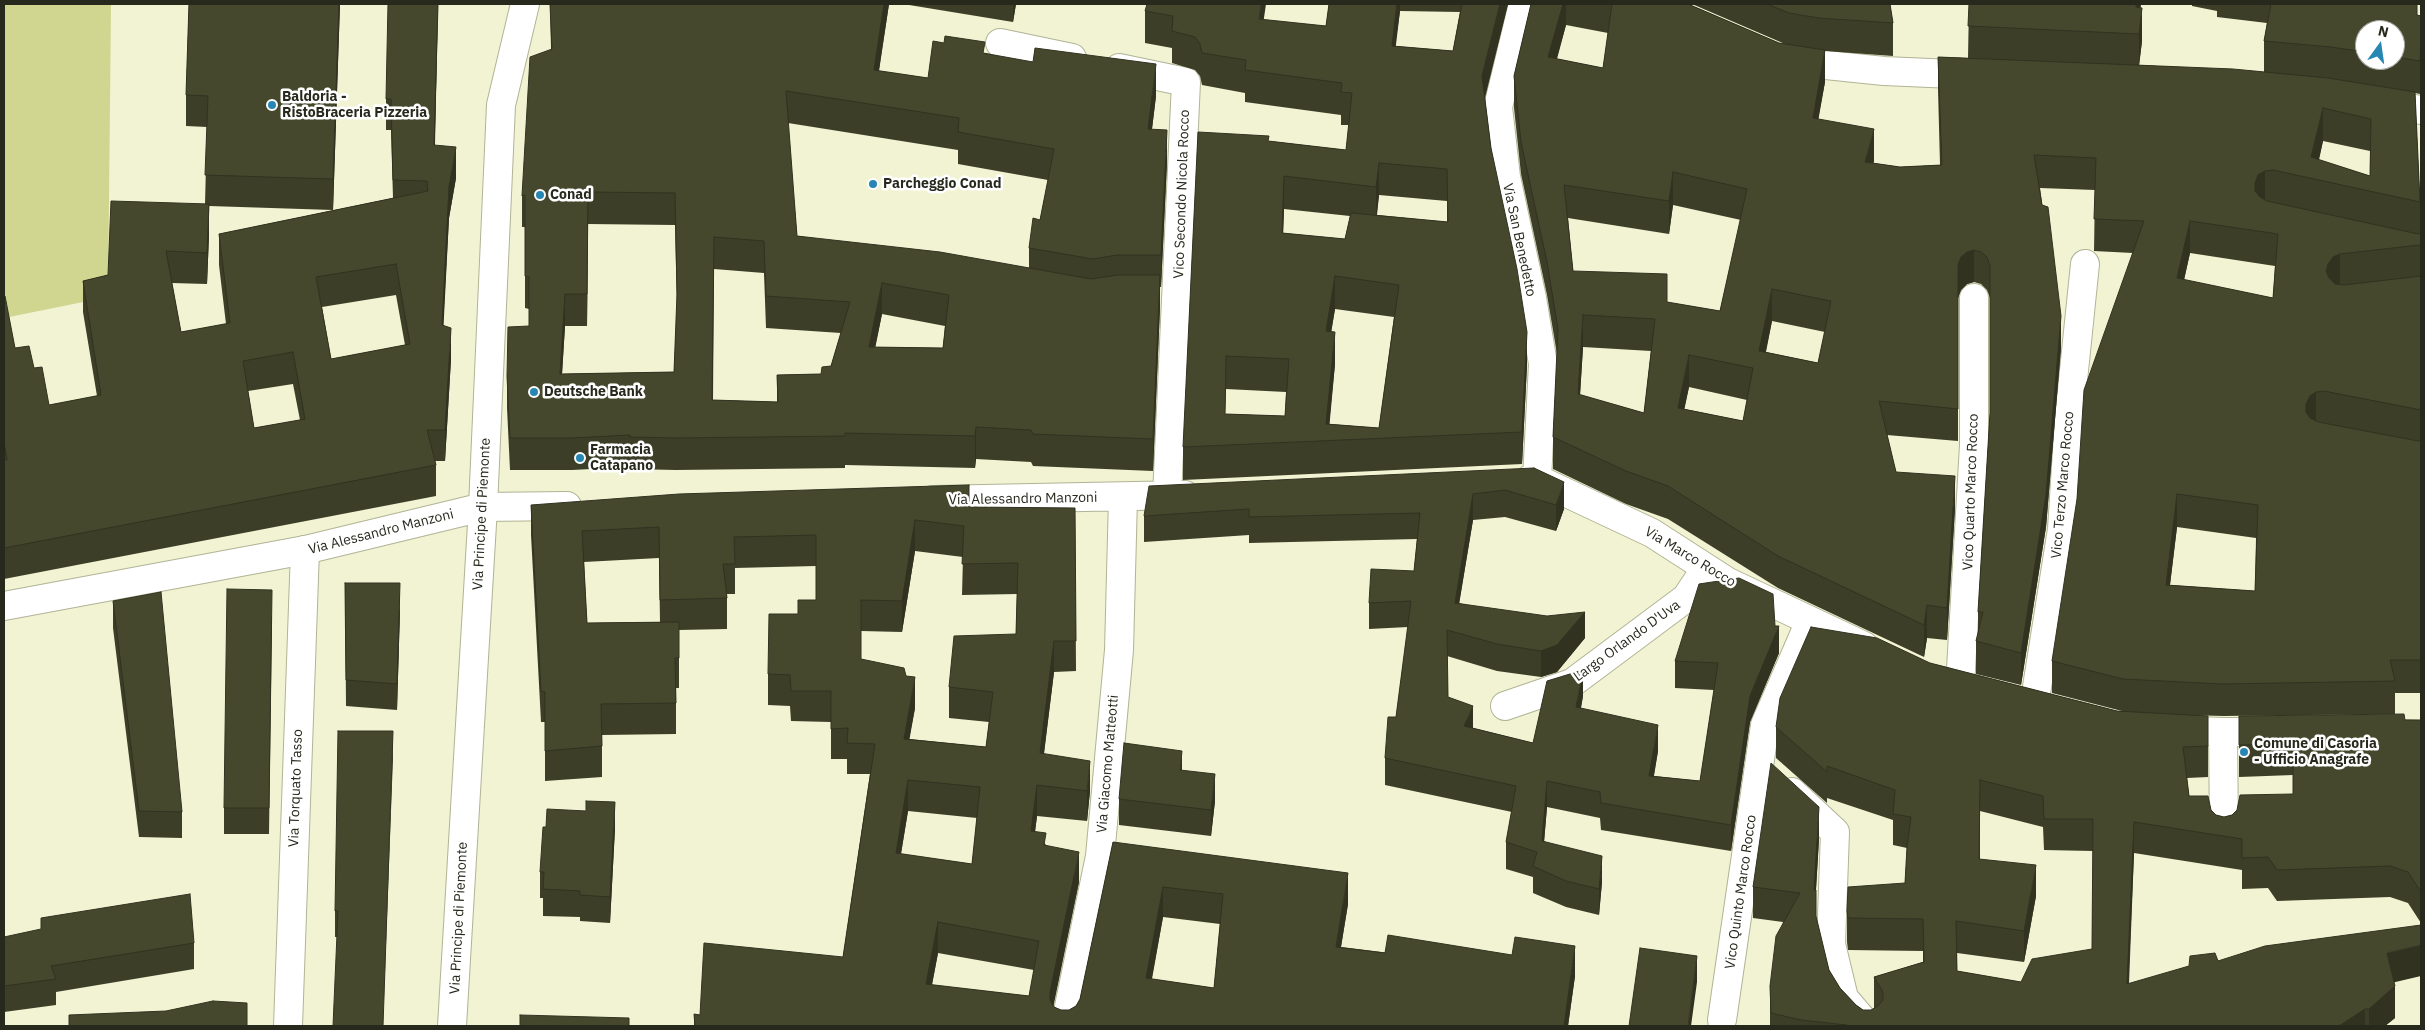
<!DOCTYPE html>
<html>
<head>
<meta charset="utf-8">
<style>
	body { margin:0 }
	#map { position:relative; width:2425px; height:1030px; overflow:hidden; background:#f1f3d3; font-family:"IBM Plex Sans",sans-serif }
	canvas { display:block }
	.frame { position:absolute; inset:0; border:5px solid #28291d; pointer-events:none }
	.north { position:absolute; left:2355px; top:20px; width:50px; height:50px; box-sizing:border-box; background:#fff; border:1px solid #a9a9a5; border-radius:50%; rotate:14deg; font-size:14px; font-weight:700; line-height:20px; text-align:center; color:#28291d }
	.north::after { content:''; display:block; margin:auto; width:18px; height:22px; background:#2787b2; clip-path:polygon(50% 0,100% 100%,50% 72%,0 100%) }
</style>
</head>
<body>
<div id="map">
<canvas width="2425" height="1030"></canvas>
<div class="frame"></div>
<div class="north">N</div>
</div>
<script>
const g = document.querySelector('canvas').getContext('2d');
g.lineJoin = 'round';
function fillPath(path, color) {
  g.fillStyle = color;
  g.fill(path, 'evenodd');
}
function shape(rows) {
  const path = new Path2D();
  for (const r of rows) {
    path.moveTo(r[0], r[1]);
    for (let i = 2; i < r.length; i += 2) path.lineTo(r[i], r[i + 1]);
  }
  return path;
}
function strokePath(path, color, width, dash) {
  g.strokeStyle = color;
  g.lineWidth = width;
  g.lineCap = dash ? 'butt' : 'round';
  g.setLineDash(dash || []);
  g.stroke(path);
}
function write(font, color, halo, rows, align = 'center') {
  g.font = font + ' "IBM Plex Sans",sans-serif';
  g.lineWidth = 5;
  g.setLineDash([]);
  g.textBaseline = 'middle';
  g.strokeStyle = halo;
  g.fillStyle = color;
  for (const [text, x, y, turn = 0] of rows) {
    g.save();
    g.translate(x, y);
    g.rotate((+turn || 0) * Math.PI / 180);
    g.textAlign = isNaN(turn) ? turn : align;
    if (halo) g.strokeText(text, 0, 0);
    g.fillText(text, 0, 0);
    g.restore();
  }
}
fillPath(shape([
	[4,4,111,4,108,297,4,318]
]), '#d0d58f');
const street = shape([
	[1523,4,1498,107,1506,177,1532,298,1543,364,1537,479],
	[1000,43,1072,58],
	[1787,61,1884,71,1976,75],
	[1119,68,1186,82,1167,496],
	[2378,103,2421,110],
	[1530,479,1537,479,1652,533,1728,582,1864,646],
	[933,500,1185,495],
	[483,507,567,506],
	[1960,686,1974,445,1974,298],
	[1505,706,1572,683,1686,598,1706,568],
	[2034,706,2062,529,2069,419,2085,264],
	[2170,730,2223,732,2277,732],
	[2223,732,2224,833],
	[1792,792,1835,832,1831,944,1844,998,1868,1026],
	[1722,1020,1765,725,1810,621],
	[288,1026,305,550],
	[1065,1026,1100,856,1119,650,1123,498]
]);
const secondary = shape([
	[4,606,305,550,483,507],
	[452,1026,483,507,501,105,525,4]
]);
strokePath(street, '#b1b495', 30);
strokePath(secondary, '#b1b495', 30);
strokePath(street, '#fff', 28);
strokePath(secondary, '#fff', 28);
fillPath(shape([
	[189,4,340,4,333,210,209,206,209,235,207,284,172,283,181,332,226,324,219,265,219,234,393,198,391,130,386,130,386,99,438,4,435,145,456,178,449,218,443,326,451,359,445,461,435,461,436,465,436,496,4,579,4,296,15,348,34,368,49,405,97,396,83,312,83,281,108,275,205,204,207,127,186,126,186,95],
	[396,295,405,345,331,359,322,307],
	[293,384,300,420,254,428,248,391],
	[550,4,889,4,879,71,928,78,985,53,1156,96,1152,129,1167,162,1161,287,1160,287,1160,307,1153,471,1033,466,1031,462,976,459,975,468,845,465,845,468,676,470,630,469,630,467,572,470,510,470,507,408,507,376,529,326,529,309,525,308,525,227,522,227,522,196,551,49],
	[788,123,958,150,958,164,1048,180,1040,220,1029,248,1029,268,797,236],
	[588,224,675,225,677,305,674,372,562,374,565,326,587,326],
	[714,269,764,273,766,328,841,333,831,366,821,374,777,375,777,402,713,400],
	[882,314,945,326,943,348,875,347],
	[903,4,1016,4,1013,22],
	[1329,4,1508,4,1485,98,1491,148,1527,365,1522,464,1183,480,1183,447,1269,141,1346,150,1349,125,1341,125,1341,115,1245,102,1245,93,1202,85,1200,76,1195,70,1172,63,1172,48,1145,43,1145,11,1263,20,1326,26],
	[1400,11,1460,12,1453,51,1395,46],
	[1379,195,1447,201,1447,222,1377,215],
	[1284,209,1350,216,1345,239,1283,233],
	[1335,309,1394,317,1379,428,1329,424,1335,364,1331,332],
	[1226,389,1286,392,1285,416,1225,414],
	[1531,4,1688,4,1779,43,1785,44,1692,4,1890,4,1893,23,1893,56,1825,51,1825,82,1818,119,1874,161,1873,163,1900,167,1940,165,1938,89,1938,57,1968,58,1969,4,2141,4,2140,8,2142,41,2139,65,2264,72,2264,41,2267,23,2217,17,2217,11,2192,6,2192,4,2417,4,2417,15,2421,16,2421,73,2420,94,2415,93,2420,202,2420,233,2421,233,2421,693,2395,693,2395,714,2223,716,2187,715,2208,716,2208,777,2187,778,2189,796,2211,810,2216,815,2224,817,2232,815,2293,794,2293,775,2239,777,2239,716,2421,720,2421,923,2408,903,2390,897,2277,901,2268,888,2242,889,2242,870,2134,853,2129,984,2218,961,2394,983,2395,1018,2385,1026,1770,1026,1770,986,1783,922,1753,918,1753,887,1819,839,1816,890,1816,918,1829,970,1840,988,1856,1005,1863,1010,1871,1010,1874,1009,1874,977,1923,962,1923,951,1848,950,1847,942,1847,911,1905,883,1907,848,1893,845,1893,820,1827,798,1827,803,1776,758,1776,727,1930,663,2117,711,2122,711,2052,693,2052,661,2133,253,2094,251,2095,190,2040,188,2061,348,2046,527,2021,685,1976,674,1976,641,1978,634,1978,612,1990,413,1990,298,1987,290,1981,284,1974,282,1967,284,1961,290,1958,298,1958,441,1887,435,1896,472,1955,508,1947,640,1927,638,1924,657,1778,588,1668,519,1626,504,1553,469,1553,437,1557,354,1547,295,1521,174,1514,108,1514,76],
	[1566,25,1608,33,1603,68,1557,59],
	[2365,30,2395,30,2395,60,2365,60],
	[2323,141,2370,151,2370,176,2319,160],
	[1673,205,1741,220,1720,311,1667,302,1573,271,1568,218,1669,234],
	[2190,253,2275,266,2273,298,2184,280],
	[1772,321,1825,332,1818,363,1766,352],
	[1583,347,1651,351,1644,413,1580,395],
	[1689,387,1747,400,1743,421,1684,409],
	[2177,527,2256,538,2255,591,2170,585],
	[1980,811,2043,827,2044,850,2093,851,2092,949,2021,982,1957,971,1957,953,2024,962,2036,896,1980,859],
	[1534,468,1564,509,1556,531,1505,517,1473,520,1459,603,1585,638,1557,672,1541,677,1497,671,1447,656,1448,697,1473,728,1533,743,1583,696,1581,708,1658,751,1654,776,1700,781,1714,690,1675,688,1675,661,1775,626,1779,653,1750,722,1731,851,1601,830,1600,818,1547,807,1544,841,1602,882,1599,915,1566,907,1533,893,1533,877,1506,869,1506,842,1512,812,1385,785,1385,758,1396,717,1408,627,1369,629,1369,603,1414,571,1417,539,1249,543,1249,535,1144,542,1144,516],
	[531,505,1075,508,1076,671,1054,672,1044,754,1090,791,1087,821,1037,816,1035,832,1046,845,1079,882,1053,1005,1054,1007,1061,1010,1069,1010,1076,1006,1080,999,1113,842,1348,904,1341,947,1575,976,1568,1026,694,1026,694,1014,700,1015,843,957,870,774,847,774,847,759,831,759,831,722,791,721,790,706,768,705,768,674,798,614,816,600,816,566,735,568,735,594,727,594,727,629,679,630,679,688,676,688,676,734,602,735,602,777,545,781,545,722,541,722,531,535],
	[915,551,963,557,962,595,1017,594,1016,634,949,687,949,718,989,722,986,747,909,739,915,708,906,676,861,659,861,631,902,632],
	[659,558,660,622,587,623,584,562],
	[908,811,977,818,972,864,901,854],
	[1163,917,1220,924,1214,988,1152,979],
	[938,953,1034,970,1029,996,932,985],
	[345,583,400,610,397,710,346,706],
	[113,601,182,812,182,838,139,837,113,628],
	[272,616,269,834,224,834,224,808],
	[393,757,337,937,335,937,335,911],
	[1119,799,1215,801,1211,836,1119,825],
	[615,828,610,923,580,921,580,917,543,916,543,898,540,898,540,872],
	[4,937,194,943,194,969,56,992,56,1005,4,1012]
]), '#3c3e27');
fillPath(shape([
	[339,4,340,4,333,210,333,179],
	[438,4,434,176,434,145],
	[884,4,889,4,874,102,874,70],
	[1013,4,1016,4,1013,22],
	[1261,4,1266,4,1259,52,1259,19],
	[1397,4,1400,4,1400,11,1392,78,1392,46],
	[1500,4,1508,4,1482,108,1482,76],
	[1563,4,1566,4,1566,25,1548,89,1548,57],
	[2136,4,2141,4,2137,34,2136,7],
	[2142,8,2142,41,2139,66,2139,34],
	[2421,40,2421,73,2420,94,2420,61],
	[1825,50,1825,82,1813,150,1813,118],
	[1156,64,1156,96,1148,161,1148,129],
	[2323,108,2323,141,2314,179,2311,157],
	[1874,129,1874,161,1865,194,1865,162],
	[1167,130,1167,162,1161,287,1161,255],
	[456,147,456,178,449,218,442,356,442,325,449,187],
	[1379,163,1379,195,1376,220,1376,187],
	[2265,171,2265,203,2255,215,2255,183,2258,175],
	[1673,172,1673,205,1669,234,1669,201],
	[1284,176,1284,209,1282,265,1282,233],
	[588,192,588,224,587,326,587,294],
	[209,204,209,235,207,284,207,253],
	[2190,221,2190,253,2177,311,2177,278],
	[1974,250,1974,282,1967,284,1961,290,1958,298,1958,441,1958,265,1961,257,1967,252],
	[2340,254,2340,286,2333,289,2326,271,2328,264,2333,257],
	[1160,275,1160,307,1153,471,1153,439],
	[1335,276,1335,309,1326,364,1326,331],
	[882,283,882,314,869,379,869,347],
	[1772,289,1772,321,1759,383,1759,351],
	[565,294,565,326,560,406,560,374],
	[1583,315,1583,347,1578,427,1578,394],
	[2061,316,2061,348,2046,527,2021,685,2021,653],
	[451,328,451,359,445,461,445,430],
	[1335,332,1335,364,1328,441,1326,424],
	[1527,332,1527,365,1522,464,1522,432],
	[1689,355,1689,387,1678,440,1678,408],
	[2316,392,2316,424,2306,437,2306,404,2310,396],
	[976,427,976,459,975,468,975,436],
	[1955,476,1955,508,1947,640,1947,608],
	[1564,482,1564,509,1556,531,1556,505],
	[1473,494,1473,520,1455,629,1455,603],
	[2177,494,2177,527,2166,617,2166,585],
	[915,520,915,551,902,632,902,601],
	[400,583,400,610,397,710,397,684],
	[1927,605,1927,638,1924,657,1924,625],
	[1585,612,1585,638,1557,672,1541,677,1541,651],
	[1779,626,1779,653,1750,722,1731,851,1731,825,1750,696],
	[1054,641,1054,672,1040,784,1040,753],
	[1583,670,1583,696,1576,733,1576,707],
	[915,677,915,708,904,770,904,739],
	[1473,706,1473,733,1464,726],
	[1658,725,1658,751,1649,802,1649,776],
	[393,731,393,757,383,1026],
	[1182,751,1182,777,1180,770],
	[1090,761,1090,791,1087,821,1087,791],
	[1215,774,1215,801,1211,836,1211,810],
	[908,780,908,811,896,883,896,853],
	[1547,781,1547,807,1542,867,1542,841],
	[1037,785,1037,816,1031,862,1031,831],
	[615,802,615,828,610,923,610,897],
	[1819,807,1819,839,1814,921,1814,890],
	[2134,822,2134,853,2127,1015,2127,984],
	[1079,852,1079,882,1050,1023,1050,992],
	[1602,856,1602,882,1599,915,1599,889],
	[2036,865,2036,896,2024,962,2024,931],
	[1348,873,1348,904,1336,977,1336,947],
	[1163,887,1163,917,1146,1009,1146,978],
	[938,922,938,953,926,1015,926,984],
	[2421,945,2421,976,2387,984,2387,953],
	[1575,946,1575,976,1568,1026,1564,1026],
	[1697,956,1697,982,1691,1026,1688,1026],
	[2395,986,2395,1018,2385,1026,2369,1026,2369,1009],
	[2365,1009,2365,1026,2339,1026]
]), '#313220');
const building = shape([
	[189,4,339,4,333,179,205,175,208,96,186,95,189,4],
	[388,4,438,4,434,145,456,147,449,187,442,325,451,328,445,430,427,430,436,465,4,548,4,460,7,460,4,442,4,296,5,296,15,348,29,346,34,368,42,367,49,405,101,395,83,281,108,275,111,201,209,204,207,253,166,251,181,332,230,323,219,234,428,191,427,181,393,180,391,99,386,99,388,4],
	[396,264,410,344,331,359,316,277,396,264],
	[293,352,305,419,254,428,243,361,293,352],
	[550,4,884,4,874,70,928,78,933,41,944,43,945,36,985,42,983,53,1033,62,1035,48,1156,64,1148,129,1167,130,1161,255,1117,255,1093,259,1029,248,1033,218,1040,220,1054,149,958,132,959,118,786,91,797,236,940,252,1091,279,1118,275,1160,275,1153,439,1033,434,1031,430,976,427,975,436,845,433,845,436,676,438,630,437,630,435,572,438,510,438,507,376,508,327,529,326,529,277,525,276,525,195,522,196,530,57,552,49,550,4],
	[588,192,675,193,677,294,674,372,560,374,565,294,587,294,588,192],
	[714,237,764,241,766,296,850,302,831,366,822,367,821,374,777,375,778,402,712,400,714,237],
	[882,283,949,295,943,348,869,347,882,283],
	[1147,4,1261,4,1259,19,1326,26,1329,4,1397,4,1392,46,1453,51,1462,4,1500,4,1482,76,1491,148,1517,269,1527,332,1522,432,1183,447,1198,132,1269,136,1268,141,1346,150,1352,93,1341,92,1342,83,1245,70,1246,60,1202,53,1200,44,1195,37,1172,31,1173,16,1145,11,1147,4],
	[1379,163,1447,169,1448,222,1351,213,1345,239,1282,233,1284,176,1376,187,1379,163],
	[1335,276,1399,285,1379,428,1326,424,1335,332,1326,331,1335,276],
	[1226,356,1289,359,1285,416,1225,414,1226,356],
	[1531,4,1563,4,1548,57,1603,68,1612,4,1688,4,1779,43,1825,50,1813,118,1874,129,1865,162,1900,167,1942,165,1938,57,2233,69,2328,78,2415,92,2420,202,2273,170,2265,171,2258,175,2255,183,2255,191,2260,197,2267,201,2418,234,2421,233,2421,246,2419,245,2340,254,2333,257,2328,264,2326,271,2329,278,2335,284,2344,285,2421,276,2421,410,2324,391,2316,392,2310,396,2306,404,2306,412,2310,418,2318,422,2418,441,2421,441,2421,660,2390,660,2395,681,2223,684,2123,679,2052,661,2077,499,2084,390,2144,221,2094,219,2096,158,2034,155,2042,205,2048,207,2061,316,2046,495,2021,653,1976,641,1983,612,1978,612,1990,413,1990,266,1987,257,1981,252,1974,250,1967,252,1961,257,1958,265,1958,409,1879,401,1896,472,1955,476,1947,608,1927,605,1924,625,1778,556,1668,486,1626,471,1553,437,1558,329,1547,262,1521,142,1514,76,1531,4],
	[2323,108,2371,119,2370,176,2311,157,2323,108],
	[1673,172,1747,189,1720,311,1667,302,1667,274,1573,271,1564,185,1669,201,1673,172],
	[2190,221,2278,234,2273,298,2177,278,2190,221],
	[1772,289,1831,301,1818,363,1759,351,1772,289],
	[1583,315,1655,319,1644,413,1578,394,1583,315],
	[1689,355,1753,368,1743,421,1678,408,1689,355],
	[2177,494,2258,505,2255,591,2166,585,2177,494],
	[1767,4,1890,4,1893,23,1819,18,1789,13,1767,4],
	[1969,4,2136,4,2136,7,2142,8,2139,34,1968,26,1969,4],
	[2271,4,2417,4,2417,15,2421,16,2421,40,2420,61,2395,57,2395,30,2365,30,2365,52,2331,47,2264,41,2271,4],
	[1534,468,1564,482,1556,505,1505,490,1473,494,1455,603,1547,616,1585,612,1557,645,1541,651,1497,644,1447,630,1448,697,1473,706,1464,726,1533,743,1547,681,1583,670,1576,707,1658,725,1649,776,1700,781,1718,663,1675,661,1699,584,1739,578,1773,594,1775,626,1779,626,1750,696,1731,825,1601,803,1600,792,1547,781,1542,841,1602,856,1599,889,1566,881,1533,866,1537,852,1506,842,1516,786,1385,758,1388,717,1396,717,1411,601,1369,603,1371,569,1414,571,1420,513,1249,517,1249,509,1144,516,1149,486,1534,468],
	[969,485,969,507,1075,508,1076,641,1054,641,1040,753,1090,761,1087,791,1037,785,1031,831,1046,833,1044,845,1079,852,1050,992,1050,1000,1054,1007,1061,1010,1069,1010,1076,1006,1080,999,1113,842,1348,873,1336,947,1385,953,1388,935,1512,955,1515,937,1575,946,1564,1026,695,1026,694,1014,700,1015,704,943,843,957,875,744,847,743,848,728,831,729,831,691,791,691,790,675,768,674,769,614,798,614,798,600,816,600,816,535,734,537,735,564,723,564,727,598,660,600,659,527,582,531,587,623,679,622,679,658,675,658,676,703,601,704,602,746,545,751,545,692,541,691,531,505,679,494,969,485],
	[915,520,964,526,962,564,1018,563,1016,634,954,636,949,687,993,692,986,747,904,739,915,677,906,676,904,668,861,659,861,600,902,601,915,520],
	[908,780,980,787,972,864,896,853,908,780],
	[1163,887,1223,894,1214,988,1146,978,1163,887],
	[938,922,1039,941,1029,996,926,984,938,922],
	[345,583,400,583,397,684,346,680,345,583],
	[227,589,272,590,269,808,224,808,227,589],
	[161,592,182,812,139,811,113,601,161,592],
	[1811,627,1877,638,1930,663,2117,711,2208,716,2208,746,2183,747,2189,796,2208,796,2211,810,2216,815,2224,817,2232,815,2237,810,2240,795,2293,794,2293,744,2239,745,2239,716,2404,714,2405,720,2421,720,2421,892,2408,872,2390,866,2277,870,2268,857,2242,858,2242,839,2134,822,2127,984,2189,966,2190,956,2215,953,2218,961,2265,946,2421,925,2421,945,2387,953,2395,986,2369,1009,2365,1009,2339,1026,1847,1026,1847,1025,1801,1020,1771,1013,1770,986,1776,936,1800,893,1753,887,1771,763,1819,807,1814,890,1816,890,1816,916,1829,970,1840,988,1856,1005,1863,1010,1871,1010,1878,1006,1883,1000,1883,992,1874,977,1924,962,1923,919,1848,918,1847,911,1848,887,1905,883,1907,847,1911,817,1893,814,1895,790,1827,766,1827,772,1776,727,1780,698,1811,627],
	[1980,780,2043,796,2044,819,2093,819,2092,949,2032,959,2021,982,1957,971,1956,921,2024,931,2036,865,1979,859,1980,780],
	[338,731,393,731,383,1026,333,1026,338,911,335,911,338,731],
	[1124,743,1182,751,1180,770,1215,774,1211,810,1119,799,1124,743],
	[586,801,615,802,610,897,580,895,580,891,543,889,544,872,540,872,543,827,546,827,547,809,586,811,586,801],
	[190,894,194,943,51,966,56,979,4,986,4,937,41,929,41,918,190,894],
	[1640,948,1697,956,1688,1026,1629,1026,1640,948],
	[213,1001,247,1003,247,1026,69,1026,69,1015,166,1011,213,1001],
	[520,1015,629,1018,629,1026,520,1026,520,1015]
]);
fillPath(building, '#46482d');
strokePath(building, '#313220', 1);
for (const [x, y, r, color] of [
	[272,105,5,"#2787b2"],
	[873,184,5,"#2787b2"],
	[540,195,5,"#2787b2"],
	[534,392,5,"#2787b2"],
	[580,458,5,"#2787b2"],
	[2244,752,5,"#2787b2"]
]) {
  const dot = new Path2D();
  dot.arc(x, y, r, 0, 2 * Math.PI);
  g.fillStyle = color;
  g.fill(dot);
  strokePath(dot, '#fff', 2);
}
write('bold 14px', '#28291d', '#fff', [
	["Baldoria -",282,97],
	["RistoBraceria Pizzeria",282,113],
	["Parcheggio Conad",883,184],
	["Conad",550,195],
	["Deutsche Bank",544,392],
	["Farmacia",590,450],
	["Catapano",590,466],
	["Comune di Casoria",2254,744],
	["- Ufficio Anagrafe",2254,760]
], 'left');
write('14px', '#28291d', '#fff', [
	["Vico Secondo Nicola Rocco",1182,194,-88],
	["Via San Benedetto",1519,240,78],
	["Vico Terzo Marco Rocco",2063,485,-85],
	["Vico Quarto Marco Rocco",1971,492,-88],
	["Via Alessandro Manzoni",1023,499,-1],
	["Via Principe di Piemonte",482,514,-87],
	["Via Alessandro Manzoni",381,532,-14],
	["Via Marco Rocco",1690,557,31],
	["Largo Orlando D'Uva",1627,641,-36],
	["Via Giacomo Matteotti",1108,764,-85],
	["Via Torquato Tasso",296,788,-88],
	["Vico Quinto Marco Rocco",1741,892,-82],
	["Via Principe di Piemonte",459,918,-87]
]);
</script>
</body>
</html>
